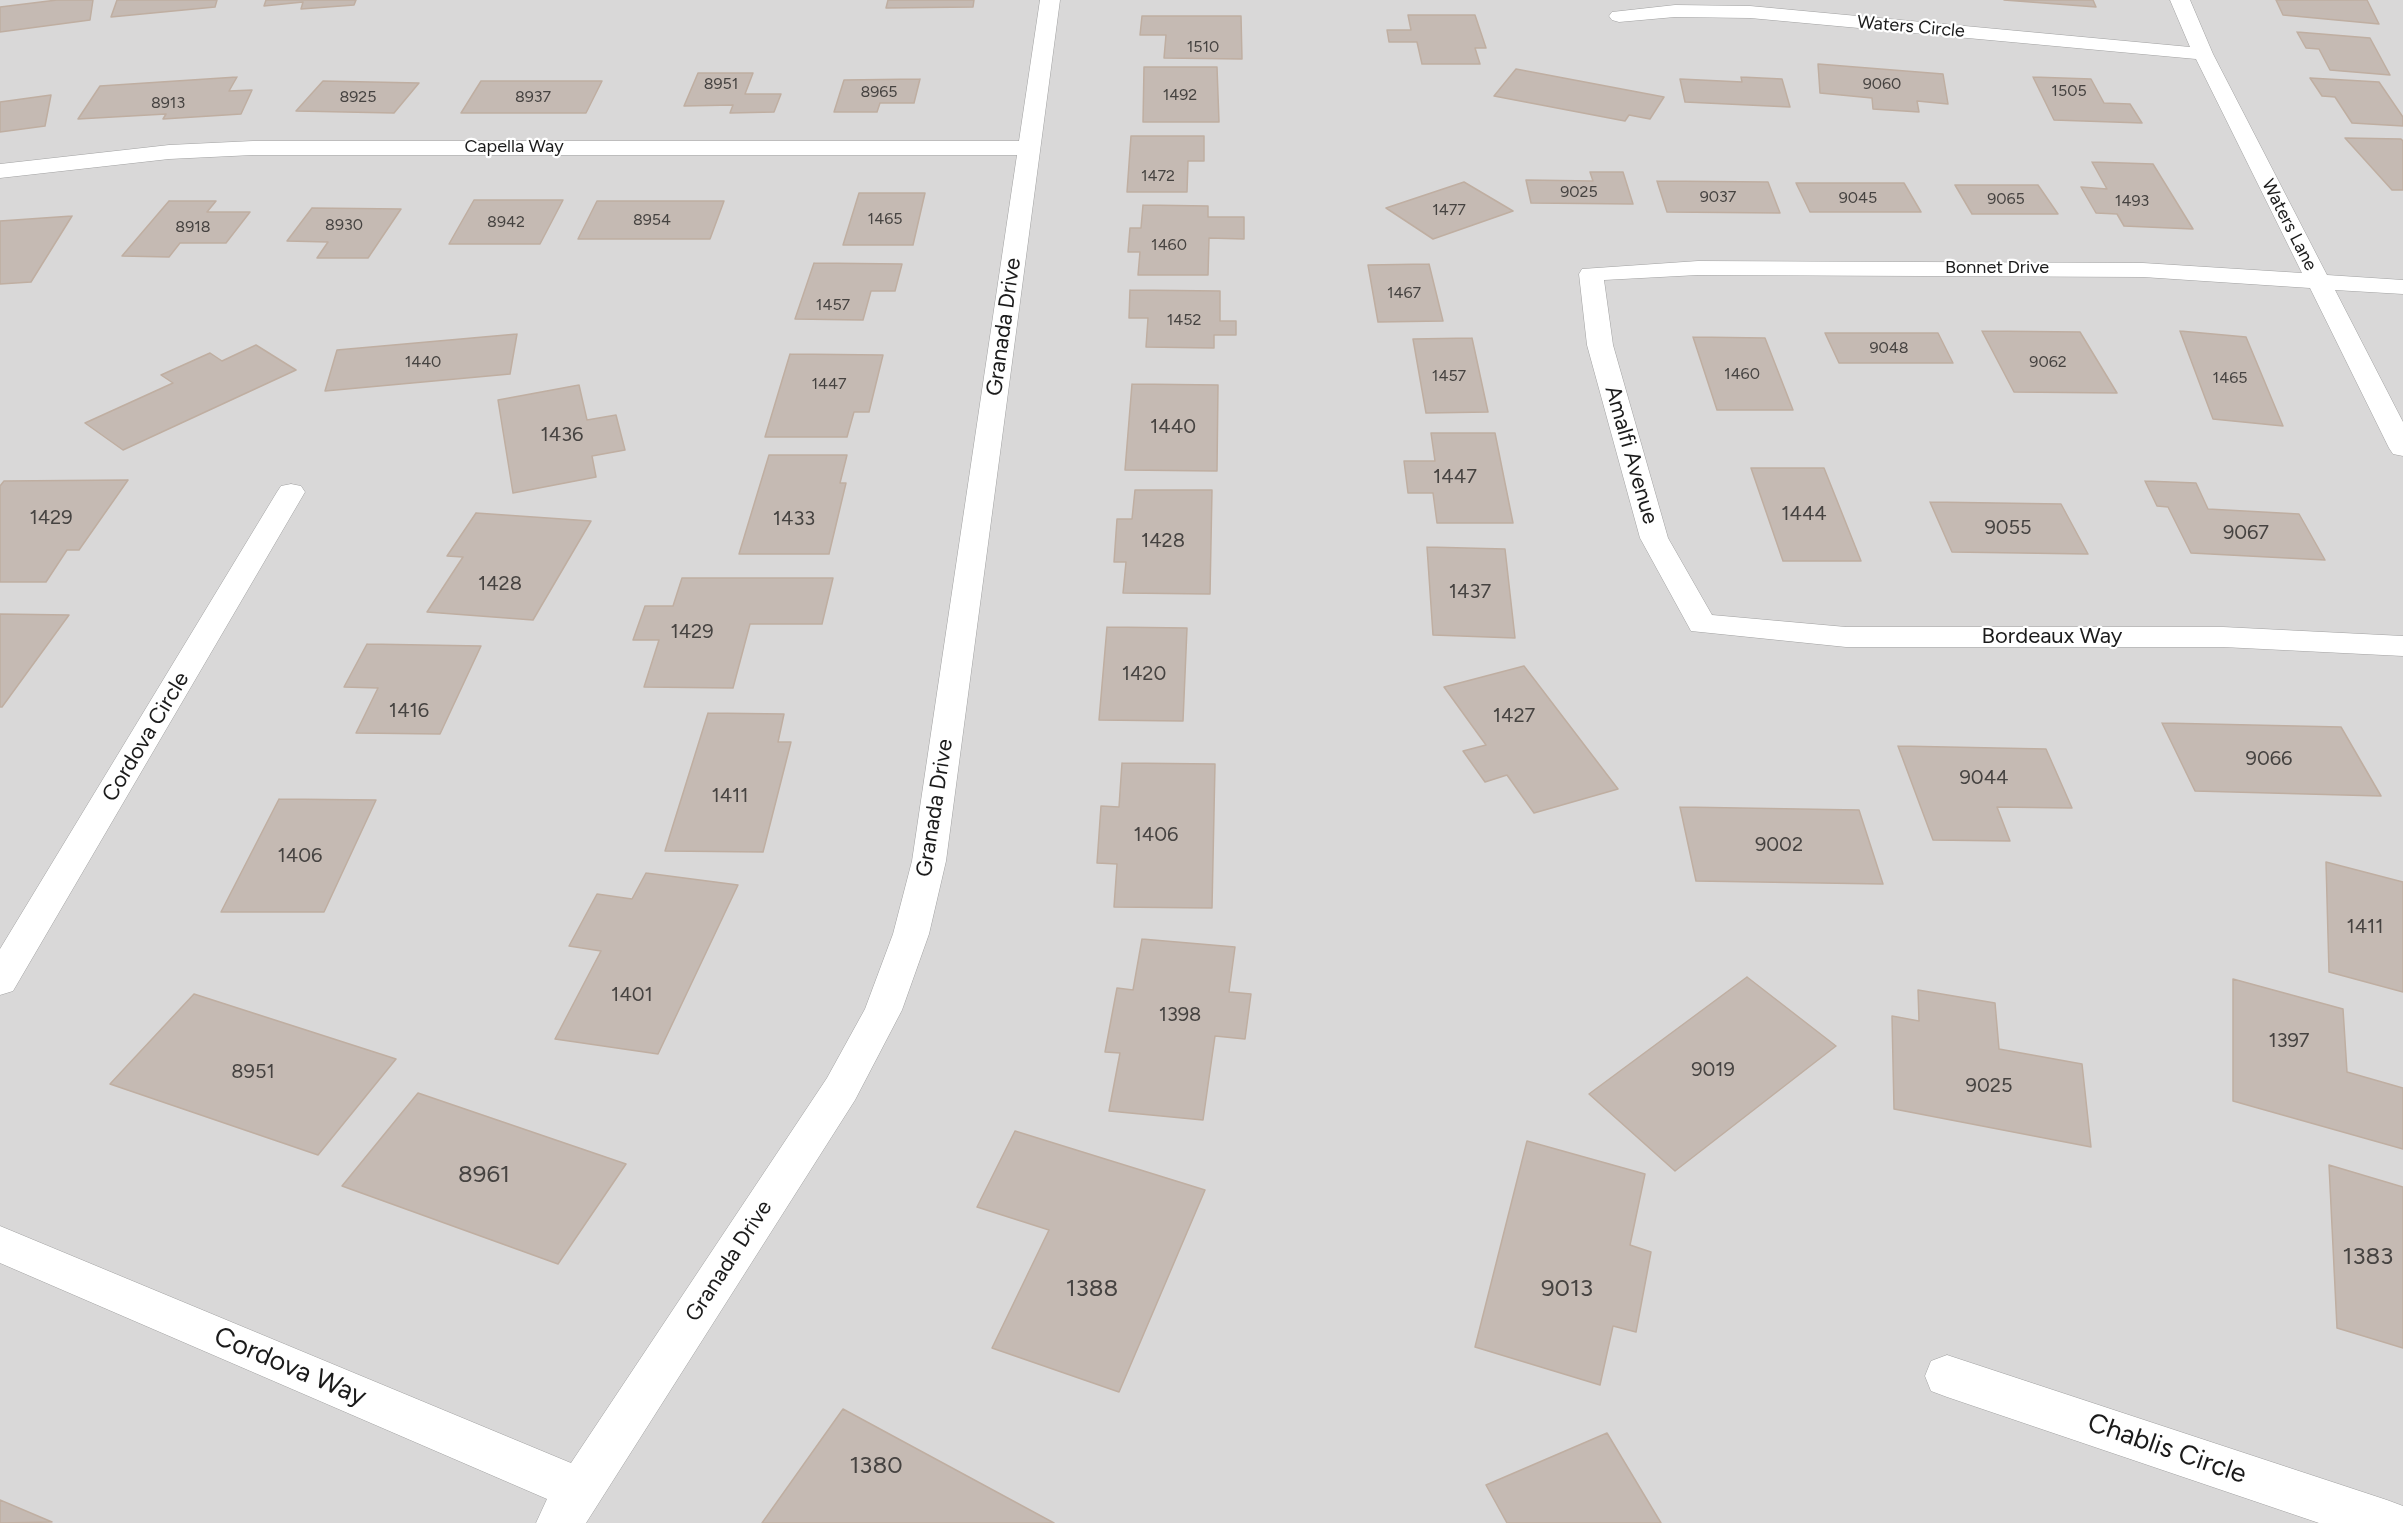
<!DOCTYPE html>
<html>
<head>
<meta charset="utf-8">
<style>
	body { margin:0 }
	canvas { display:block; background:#ede8df }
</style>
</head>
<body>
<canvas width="2403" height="1523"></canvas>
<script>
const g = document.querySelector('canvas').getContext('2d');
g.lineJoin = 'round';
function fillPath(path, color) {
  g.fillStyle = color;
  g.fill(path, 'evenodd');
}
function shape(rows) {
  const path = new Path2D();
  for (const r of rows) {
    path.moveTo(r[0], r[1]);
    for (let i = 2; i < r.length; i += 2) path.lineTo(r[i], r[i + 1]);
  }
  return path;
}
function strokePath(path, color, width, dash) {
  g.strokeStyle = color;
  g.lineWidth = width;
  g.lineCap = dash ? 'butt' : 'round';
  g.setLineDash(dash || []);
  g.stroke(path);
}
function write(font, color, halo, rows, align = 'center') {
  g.font = font + ' Figtree,sans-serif';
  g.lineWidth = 4.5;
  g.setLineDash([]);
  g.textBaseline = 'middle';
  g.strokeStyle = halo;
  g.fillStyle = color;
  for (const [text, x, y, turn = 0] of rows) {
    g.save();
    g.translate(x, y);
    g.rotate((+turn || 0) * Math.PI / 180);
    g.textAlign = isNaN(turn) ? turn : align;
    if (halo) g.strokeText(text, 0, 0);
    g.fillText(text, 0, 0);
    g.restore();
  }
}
fillPath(shape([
	[0,0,2403,0,2403,1523,0,1523]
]), '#d9d8d8');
const building = shape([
	[57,0,93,0,90,20,0,32,0,7,57,0],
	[117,0,217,0,215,7,111,17,117,0],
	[266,0,356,0,354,5,301,9,303,2,264,6,266,0],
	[888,0,974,0,973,7,886,8,888,0],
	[2093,0,2096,7,2004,0,2093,0],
	[2276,0,2367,0,2379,24,2283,15,2276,0],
	[1408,15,1475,15,1486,48,1475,48,1480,64,1422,64,1417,42,1389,42,1387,30,1411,30,1408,15],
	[1142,16,1241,16,1242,59,1164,58,1166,35,1140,35,1142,16],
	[2297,32,2370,38,2390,75,2330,70,2319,49,2306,48,2297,32],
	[1818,64,1943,74,1948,104,1917,101,1919,112,1873,109,1872,98,1820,93,1818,64],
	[1144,67,1217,67,1219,122,1143,122,1144,67],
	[1516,69,1664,97,1650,119,1629,115,1625,121,1494,96,1516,69],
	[698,73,753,73,745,94,781,94,774,112,730,113,733,105,684,106,698,73],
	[237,77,229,91,252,90,241,114,163,119,166,114,78,119,100,86,237,77],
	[1741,77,1782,79,1790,107,1685,102,1680,79,1742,82,1741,77],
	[2033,77,2091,79,2104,103,2130,104,2142,123,2054,120,2033,77],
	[2310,78,2379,82,2403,117,2403,126,2352,123,2335,97,2322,96,2310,78],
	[920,79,914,103,880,103,877,112,834,112,844,80,920,79],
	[323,81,419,83,394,113,296,111,323,81],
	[481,81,602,81,586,113,461,113,481,81],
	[51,95,45,126,0,132,0,102,51,95],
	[1131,136,1204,136,1204,161,1188,161,1187,192,1127,192,1131,136],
	[2345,138,2401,139,2403,141,2403,190,2392,190,2345,138],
	[2092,162,2153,164,2193,229,2124,226,2117,214,2096,213,2081,187,2107,189,2092,162],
	[1590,172,1623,172,1633,204,1531,203,1526,180,1593,181,1590,172],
	[1657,181,1768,182,1780,213,1667,212,1657,181],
	[1464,182,1513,211,1433,239,1386,208,1464,182],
	[1796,183,1904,183,1921,212,1810,212,1796,183],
	[1955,185,2038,185,2058,214,1972,214,1955,185],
	[859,193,925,193,913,245,843,245,859,193],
	[474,200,563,200,540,244,449,244,474,200],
	[169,201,216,201,207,212,250,212,226,243,180,243,169,257,122,256,169,201],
	[597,201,724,201,710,239,578,239,597,201],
	[1143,205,1208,206,1208,217,1244,217,1244,239,1209,238,1208,275,1138,275,1140,252,1128,252,1130,228,1141,228,1143,205],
	[312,208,401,209,368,258,317,258,328,242,287,241,312,208],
	[72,216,31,282,0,284,0,221,72,216],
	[814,263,902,264,895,291,871,291,863,320,795,319,814,263],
	[1429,264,1443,321,1378,322,1368,265,1429,264],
	[1130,290,1220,291,1220,321,1236,321,1236,335,1214,335,1214,348,1146,347,1148,318,1129,318,1130,290],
	[1982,331,2080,332,2117,393,2014,392,1982,331],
	[2180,331,2246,337,2283,426,2213,419,2180,331],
	[1825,333,1938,333,1953,363,1839,363,1825,333],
	[517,334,510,374,325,391,337,350,517,334],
	[1693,337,1765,338,1793,410,1717,410,1693,337],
	[1472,338,1488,412,1426,413,1413,339,1472,338],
	[256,345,296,370,123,450,85,423,173,383,161,375,210,353,222,361,256,345],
	[790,354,883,355,869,412,854,412,847,437,765,437,790,354],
	[1132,384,1218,385,1217,471,1125,470,1132,384],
	[579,385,587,420,616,415,625,450,592,456,596,477,513,493,498,400,579,385],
	[1431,433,1495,433,1513,523,1437,523,1433,493,1408,493,1404,461,1435,461,1431,433],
	[769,455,847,455,840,483,846,483,829,554,739,554,769,455],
	[1751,468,1824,468,1861,561,1783,561,1751,468],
	[128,480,79,550,67,550,46,582,0,582,0,486,4,481,128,480],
	[2145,481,2196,483,2208,509,2299,514,2325,560,2191,553,2168,507,2157,506,2145,481],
	[1135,490,1212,490,1210,594,1123,593,1126,562,1114,562,1117,519,1132,519,1135,490],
	[1930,502,2061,504,2088,554,1952,552,1930,502],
	[476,513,591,521,533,620,427,612,463,557,447,556,476,513],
	[1427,547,1505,549,1515,638,1433,635,1427,547],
	[682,578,833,578,822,624,750,624,733,688,644,687,659,640,633,640,645,606,673,606,682,578],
	[0,614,69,615,2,707,0,707,0,614],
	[1107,627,1187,628,1183,721,1099,720,1107,627],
	[367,644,481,646,440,734,356,733,378,688,344,687,367,644],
	[1524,666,1618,789,1534,813,1507,775,1485,782,1463,751,1486,745,1444,687,1524,666],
	[708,713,784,714,778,742,791,742,763,852,665,851,708,713],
	[2162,723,2341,727,2381,796,2195,791,2162,723],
	[1898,746,2046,749,2072,808,1997,807,2010,841,1933,840,1898,746],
	[1122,763,1215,764,1212,908,1114,907,1117,864,1097,863,1101,806,1119,807,1122,763],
	[279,799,376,800,324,912,221,912,279,799],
	[1680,807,1859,810,1883,884,1696,881,1680,807],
	[2326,862,2403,882,2403,992,2329,972,2326,862],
	[646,873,738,885,658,1054,555,1039,601,951,569,946,597,894,632,899,646,873],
	[1142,939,1235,947,1229,992,1251,994,1245,1039,1215,1036,1203,1120,1109,1111,1120,1053,1105,1052,1117,988,1133,990,1142,939],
	[1747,977,1836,1046,1675,1171,1589,1094,1747,977],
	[2233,979,2343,1009,2347,1072,2403,1088,2403,1149,2233,1101,2233,979],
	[1918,990,1995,1003,1999,1049,2082,1064,2091,1147,1894,1109,1892,1016,1919,1021,1918,990],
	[194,994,396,1059,318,1155,110,1084,194,994],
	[418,1093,626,1164,558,1264,342,1186,418,1093],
	[1015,1131,1205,1190,1119,1392,992,1348,1049,1230,977,1207,1015,1131],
	[1527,1141,1645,1174,1630,1245,1651,1252,1636,1332,1613,1326,1600,1385,1475,1347,1527,1141],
	[2329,1165,2403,1187,2403,1348,2337,1328,2329,1165],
	[843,1409,1054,1523,762,1523,843,1409],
	[1607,1433,1661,1523,1507,1523,1486,1485,1607,1433],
	[0,1500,52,1522,0,1523,0,1500]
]);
fillPath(building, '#c5bab3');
strokePath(building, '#bfaea1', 1.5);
const minor = shape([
	[1040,0,1060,0,946,861,929,934,902,1010,855,1100,586,1523,536,1523,547,1499,0,1263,0,1226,571,1463,827,1078,865,1009,893,934,912,861,1017,155,253,155,169,159,0,178,0,164,169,145,253,141,1019,141,1040,0],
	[2170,0,2190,0,2213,54,2327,275,2403,280,2403,294,2335,290,2403,422,2403,456,2393,454,2389,448,2310,288,2143,277,1698,275,1604,280,1613,345,1668,538,1712,615,1846,627,2223,627,2403,636,2403,656,2223,647,1846,647,1691,631,1640,538,1587,345,1579,274,1582,269,1698,261,2143,263,2302,273,2196,59,1750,18,1675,17,1619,22,1612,20,1609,16,1612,12,1675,5,1750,6,2190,47,2170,0],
	[291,484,301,486,305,492,13,991,0,995,0,949,277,492,281,486,291,484],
	[1947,1355,2387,1500,2403,1506,2403,1523,2319,1523,1947,1397,1931,1391,1925,1376,1931,1361,1947,1355]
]);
strokePath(minor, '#a2a2a2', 1);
fillPath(minor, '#fff');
write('16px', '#464341', null, [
	["1510",1203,47],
	["8951",721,84],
	["9060",1882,84],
	["1505",2069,91],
	["8965",879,92],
	["1492",1180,95],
	["8925",358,97],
	["8937",533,97],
	["8913",168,103],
	["1472",1158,176],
	["9025",1579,192],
	["9037",1718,197],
	["9045",1858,198],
	["9065",2006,199],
	["1493",2132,201],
	["1477",1449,210],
	["1465",885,219],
	["8954",652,220],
	["8942",506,222],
	["8930",344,225],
	["8918",193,227],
	["1460",1169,245],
	["1467",1404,293],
	["1457",833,305],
	["1452",1184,320],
	["9048",1889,348],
	["1440",423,362],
	["9062",2048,362],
	["1460",1742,374],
	["1457",1449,376],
	["1465",2230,378],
	["1447",829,384]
]);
write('18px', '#1b1b1b', '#fff', [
	["Waters Circle",1911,27,5],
	["Capella Way",514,147],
	["Waters Lane",2289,225,63],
	["Bonnet Drive",1997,268]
]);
write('20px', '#464341', null, [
	["1440",1173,427],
	["1436",562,435],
	["1447",1455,477],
	["1444",1804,514],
	["1429",51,518],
	["1433",794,519],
	["9055",2008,528],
	["9067",2246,533],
	["1428",1163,541],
	["1428",500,584],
	["1437",1470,592],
	["1429",692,632],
	["1420",1144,674],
	["1416",409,711],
	["1427",1514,716],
	["9066",2269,759],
	["9044",1984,778],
	["1411",730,796],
	["1406",1156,835],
	["9002",1779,845],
	["1406",300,856],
	["1411",2365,927],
	["1401",632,995],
	["1398",1180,1015],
	["1397",2289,1041],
	["9019",1713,1070],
	["8951",253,1072],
	["9025",1989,1086]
]);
write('22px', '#1b1b1b', '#fff', [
	["Granada Drive",1004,327,-82],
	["Amalfi Avenue",1631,455,74],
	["Bordeaux Way",2052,637],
	["Cordova Circle",146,737,-59],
	["Granada Drive",935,808,-81],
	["Granada Drive",729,1261,-57]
]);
write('24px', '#464341', null, [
	["8961",484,1175],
	["1383",2368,1257],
	["1388",1092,1289],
	["9013",1567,1289],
	["1380",876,1466]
]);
write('27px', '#1b1b1b', '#fff', [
	["Cordova Way",290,1367,23],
	["Chablis Circle",2167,1449,19]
]);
</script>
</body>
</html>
